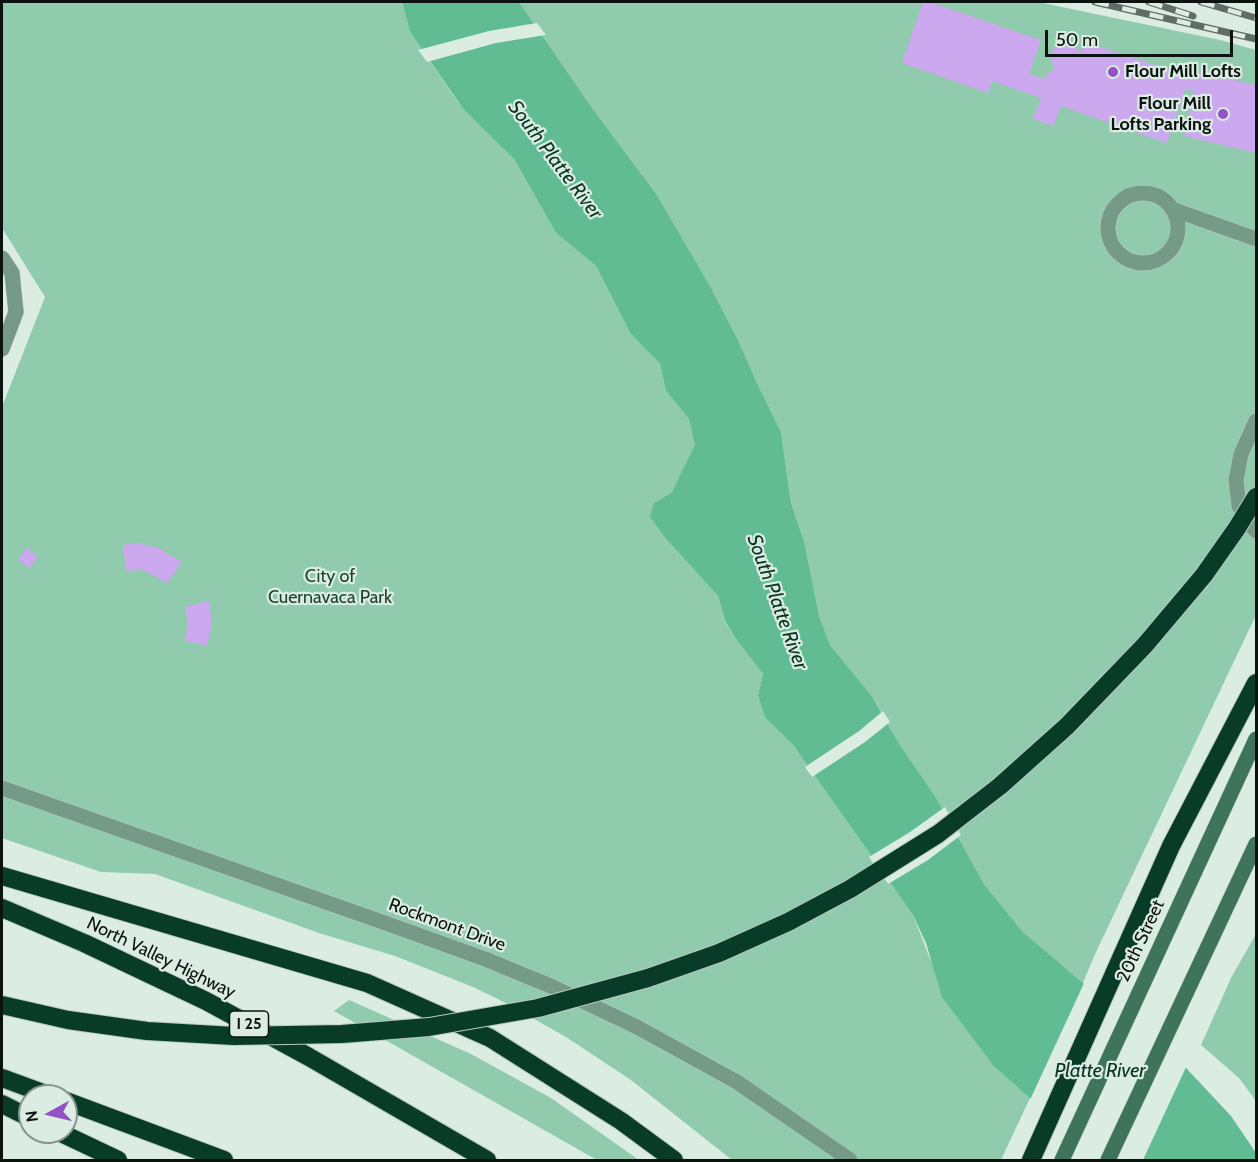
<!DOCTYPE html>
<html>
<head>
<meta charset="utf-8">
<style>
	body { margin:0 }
	#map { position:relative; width:1258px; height:1162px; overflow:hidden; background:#dbece3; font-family:Cabin,sans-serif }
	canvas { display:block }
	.frame { position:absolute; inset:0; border:3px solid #0c120f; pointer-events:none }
	.north { position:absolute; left:18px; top:1084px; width:60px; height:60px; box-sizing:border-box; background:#dbece3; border:2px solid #88958e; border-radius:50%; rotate:262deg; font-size:16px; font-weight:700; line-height:24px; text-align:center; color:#0c120f }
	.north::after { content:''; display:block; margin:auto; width:21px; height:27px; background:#9351c6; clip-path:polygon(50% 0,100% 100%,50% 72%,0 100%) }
	.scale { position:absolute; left:1045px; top:30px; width:188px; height:27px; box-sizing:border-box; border:3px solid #0c120f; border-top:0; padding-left:8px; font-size:18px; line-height:21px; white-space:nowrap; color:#0c120f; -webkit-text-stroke:4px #dbece3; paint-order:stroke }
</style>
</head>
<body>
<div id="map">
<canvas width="1258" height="1162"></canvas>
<div class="frame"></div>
<div class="north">N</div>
<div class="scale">50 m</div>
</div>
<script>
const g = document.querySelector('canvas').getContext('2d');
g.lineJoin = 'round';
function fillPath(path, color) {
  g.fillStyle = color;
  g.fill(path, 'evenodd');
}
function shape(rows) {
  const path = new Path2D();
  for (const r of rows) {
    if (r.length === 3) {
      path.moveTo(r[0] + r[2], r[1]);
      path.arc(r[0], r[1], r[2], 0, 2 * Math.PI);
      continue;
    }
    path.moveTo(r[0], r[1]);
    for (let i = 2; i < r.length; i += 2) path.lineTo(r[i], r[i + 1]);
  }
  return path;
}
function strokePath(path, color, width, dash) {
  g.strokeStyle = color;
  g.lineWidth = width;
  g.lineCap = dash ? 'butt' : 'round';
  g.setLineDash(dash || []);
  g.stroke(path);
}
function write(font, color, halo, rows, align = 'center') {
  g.font = font + ' Cabin,sans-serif';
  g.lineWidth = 4.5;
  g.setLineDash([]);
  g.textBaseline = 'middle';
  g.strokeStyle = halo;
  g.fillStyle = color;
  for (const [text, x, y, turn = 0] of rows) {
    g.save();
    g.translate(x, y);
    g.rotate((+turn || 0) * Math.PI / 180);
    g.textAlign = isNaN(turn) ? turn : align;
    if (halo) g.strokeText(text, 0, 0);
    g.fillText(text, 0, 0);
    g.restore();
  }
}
fillPath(shape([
	[2,2,402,2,410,32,453,95,464,110,514,159,556,233,596,266,630,333,660,364,666,391,689,419,696,445,672,492,654,503,667,540,718,596,725,622,736,639,763,674,758,695,766,717,793,745,913,915,930,959,1017,1085,1030,1098,1001,1160,732,1160,631,1080,566,1037,506,1003,473,987,395,956,319,933,155,874,101,872,2,838,2,407,45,297,2,228],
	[519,2,1038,2,1220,40,1256,50,1256,615,1096,952,1083,983,1022,931,984,884,937,799,898,742,871,695,830,645,819,615,804,541,791,503,781,432,758,385,737,338,710,286,657,195,595,112],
	[1256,934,1256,1101,1239,1078,1201,1045,1231,978],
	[349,1000,471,1054,551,1098,639,1160,597,1160,334,1011]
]), '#90cbae');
fillPath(shape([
	[402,2,519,2,595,112,657,195,710,286,737,338,758,385,781,432,791,503,804,541,819,615,830,645,871,695,898,742,937,799,984,884,1022,931,1083,983,1145,1024,1231,1116,1256,1153,1256,1160,1111,1160,1030,1098,993,1065,942,997,926,943,913,915,793,745,765,717,758,695,763,674,736,639,725,621,718,596,667,540,650,517,654,503,672,492,695,445,689,419,666,391,660,364,630,333,596,266,556,233,514,159,464,110,410,32]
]), '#61bb93');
fillPath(shape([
	[537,23,546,35,496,43,427,62,418,50,489,31],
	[883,711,890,722,865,742,812,777,805,767,859,731],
	[945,807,961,835,928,860,888,884,869,857,910,832],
	[1085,981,1147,1021,1187,1065,1143,1160,1106,1160,1029,1102]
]), '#dbece3');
fillPath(shape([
	[923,2,930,2,1041,40,1029,74,1045,79,1047,73,1053,71,1054,67,1050,56,1053,49,1065,44,1074,45,1081,53,1085,42,1195,78,1197,72,1256,85,1256,153,1184,136,1194,92,1185,89,1167,143,1061,106,1053,126,1033,119,1041,98,992,81,988,93,902,63],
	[138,543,159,548,182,562,167,583,143,570,126,571,123,545],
	[26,548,38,556,30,568,18,560],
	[209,601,212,623,207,646,184,640,188,626,185,607]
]), '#cca8ef');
const minor = shape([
	[1143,228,35],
	[1172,209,1256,239],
	[2,258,12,273,16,312,2,349],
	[1256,421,1241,454,1236,480,1239,506,1251,526,1256,531]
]);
const tertiary = shape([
	[2,788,388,924,485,959,553,987,637,1027,737,1082,850,1160]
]);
const secondary = shape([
	[1062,1160,1256,739],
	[1108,1160,1256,844]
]);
const motorway = shape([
	[2,876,367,983,490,1038,621,1121,674,1160],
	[2,908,84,943,206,1001,309,1057,487,1160],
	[2,1078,51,1096],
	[66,1101,224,1160],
	[2,1104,30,1118],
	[59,1132,118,1160],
	[1031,1160,1171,846,1256,683]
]);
strokePath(minor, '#bac9c1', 16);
strokePath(tertiary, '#bac9c1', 16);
strokePath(secondary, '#bac9c1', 16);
strokePath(motorway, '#bac9c1', 20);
strokePath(minor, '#769a88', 15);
strokePath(tertiary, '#769a88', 15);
strokePath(secondary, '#3d745b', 15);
strokePath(motorway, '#083c29', 18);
const rail = shape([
	[1095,2,1256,39],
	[1149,2,1193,16],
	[1201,2,1256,18]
]);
strokePath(rail, '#626c67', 7);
strokePath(rail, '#dbece3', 4.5, [14]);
const motorwayBridge = shape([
	[2,1005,68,1020,147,1031,234,1036,342,1034,429,1027,538,1008,648,978,719,953,788,922,850,889,938,834,1000,786,1067,726,1145,645,1204,575,1237,528,1256,497]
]);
strokePath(motorwayBridge, '#bac9c1', 20, []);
strokePath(motorwayBridge, '#083c29', 18);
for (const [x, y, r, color] of [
	[1113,72,6,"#9351c6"],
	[1223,114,6,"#9351c6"]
]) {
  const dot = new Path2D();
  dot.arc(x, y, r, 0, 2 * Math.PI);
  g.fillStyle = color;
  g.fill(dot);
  strokePath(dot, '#dbece3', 2);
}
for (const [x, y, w] of [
	[249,1024,39]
]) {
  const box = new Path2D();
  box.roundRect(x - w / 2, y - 13, w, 26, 4.5);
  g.fillStyle = '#dbece3';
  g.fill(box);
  strokePath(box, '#0c120f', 1.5);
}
write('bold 16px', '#0c120f', null, [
	["I 25",249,1024]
]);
write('bold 18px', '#0c120f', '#dbece3', [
	["Flour Mill Lofts",1125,72],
	["Flour Mill",1211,104,"right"],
	["Lofts Parking",1211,125,"right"]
], 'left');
write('18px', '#1b4231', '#dbece3', [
	["City of",330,577],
	["Cuernavaca Park",330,598]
]);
write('18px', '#0c120f', '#dbece3', [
	["Rockmont Drive",447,925,20],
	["20th Street",1141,941,-65],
	["North Valley Highway",161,958,26]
]);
write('italic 20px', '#0a3423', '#dbece3', [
	["South Platte River",555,160,53],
	["South Platte River",777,602,70],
	["Platte River",1100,1071]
]);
</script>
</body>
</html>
